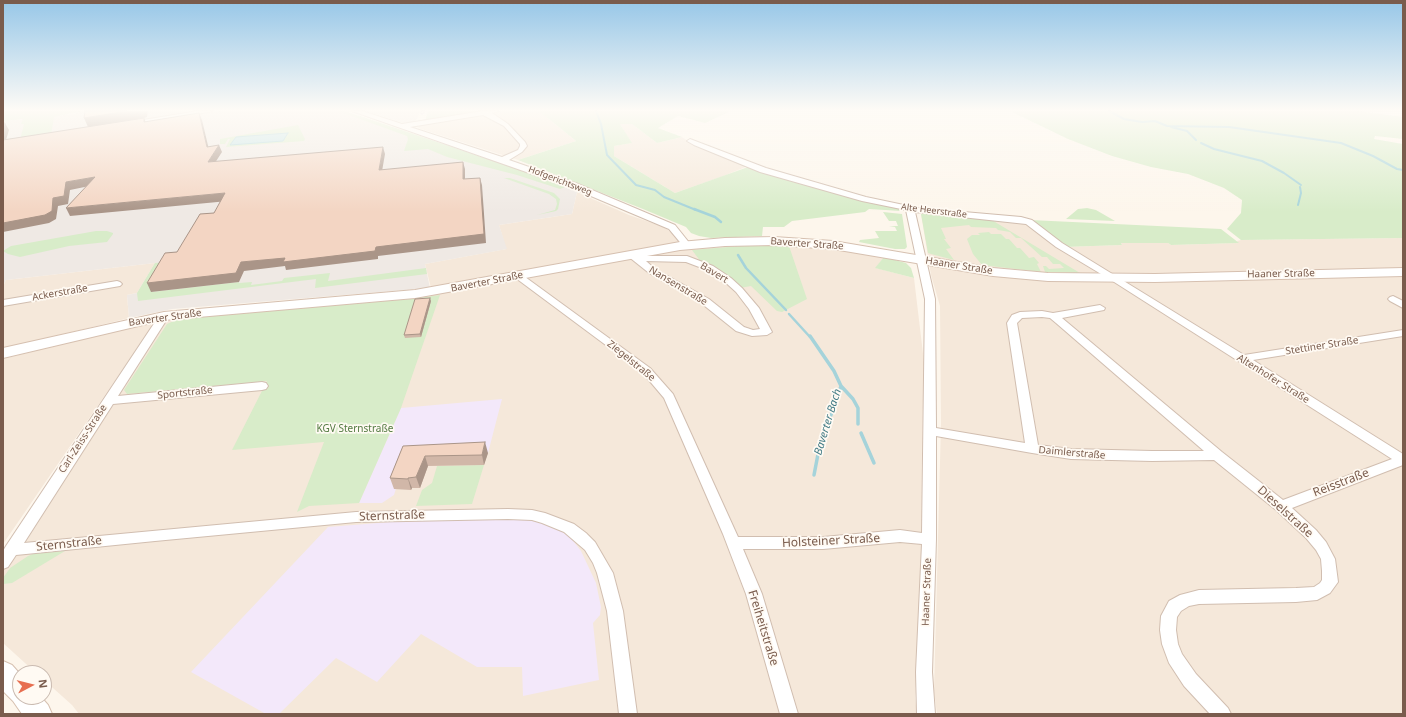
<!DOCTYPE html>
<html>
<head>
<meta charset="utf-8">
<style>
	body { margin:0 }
	#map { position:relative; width:1406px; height:717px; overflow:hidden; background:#fdf6ec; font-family:"Noto Sans",sans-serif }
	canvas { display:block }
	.frame { position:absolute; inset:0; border:4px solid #7a5c4d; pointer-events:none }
	.north { position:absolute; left:12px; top:665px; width:40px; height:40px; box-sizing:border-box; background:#fffaf3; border:1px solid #cabbb1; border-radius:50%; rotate:83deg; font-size:11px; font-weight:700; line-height:16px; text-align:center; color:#7a5c4d }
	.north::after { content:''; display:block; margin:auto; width:14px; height:18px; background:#e76f51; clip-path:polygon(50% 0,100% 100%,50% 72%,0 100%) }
</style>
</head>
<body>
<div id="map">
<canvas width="1406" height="717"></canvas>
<div class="frame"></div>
<div class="north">N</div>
</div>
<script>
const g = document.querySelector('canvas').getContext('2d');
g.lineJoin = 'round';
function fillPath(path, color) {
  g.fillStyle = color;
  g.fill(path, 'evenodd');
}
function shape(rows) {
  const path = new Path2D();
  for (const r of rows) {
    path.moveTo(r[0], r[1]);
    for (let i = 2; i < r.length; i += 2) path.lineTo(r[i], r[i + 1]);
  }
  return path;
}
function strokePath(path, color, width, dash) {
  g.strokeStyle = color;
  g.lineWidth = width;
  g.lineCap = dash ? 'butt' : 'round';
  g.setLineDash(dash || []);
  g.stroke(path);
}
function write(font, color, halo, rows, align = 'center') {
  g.font = font + ' "Noto Sans",sans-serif';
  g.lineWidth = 3.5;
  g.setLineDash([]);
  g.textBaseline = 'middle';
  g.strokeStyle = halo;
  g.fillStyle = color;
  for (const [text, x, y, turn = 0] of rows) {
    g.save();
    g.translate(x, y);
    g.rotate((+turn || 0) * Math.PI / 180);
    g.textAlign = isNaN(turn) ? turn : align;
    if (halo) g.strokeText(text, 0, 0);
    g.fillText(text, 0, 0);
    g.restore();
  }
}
fillPath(shape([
	[500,111,539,111,576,141,518,160,418,128,420,124],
	[620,124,632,124,657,143,682,137,697,147,748,166,721,177,675,193,614,156,614,146,631,143],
	[577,192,629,215,664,227,692,249,740,246,789,246,854,252,884,257,876,268,914,278,924,362,922,439,921,570,915,698,917,714,79,714,72,705,44,680,44,673,36,673,3,643,3,571,161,323,170,319,183,318,410,299,433,296,425,264,506,249,499,225,572,214],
	[921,214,1030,220,1064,247,1122,245,1121,243,1168,243,1171,245,1238,243,1237,241,1241,240,1403,238,1403,714,937,714,934,691,941,424,940,306,931,275],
	[155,263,137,293,127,295,129,318,3,349,3,286,6,280],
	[146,323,151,324,151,328,3,544,3,359]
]), '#f5e8da');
fillPath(shape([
	[81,111,187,111,188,113,3,142,3,121,74,114],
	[220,111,344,111,535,175,577,192,572,214,499,225,507,249,425,264,430,288,172,309,129,318,127,295,137,293,155,263,6,280,3,286,3,146],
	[366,111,421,111,415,122,404,123]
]), '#efe9e4');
fillPath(shape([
	[502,399,488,453,406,457,394,495,382,503,359,503,401,408],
	[503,518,522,519,548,524,560,530,571,538,581,551,596,583,601,607,600,615,593,623,599,680,523,696,522,667,477,667,421,634,377,682,336,658,279,714,266,714,191,672,328,527,403,521]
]), '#f3e8fa');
fillPath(shape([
	[3,111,81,111,54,117,51,135,20,140,24,124,21,124,23,119,3,121],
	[338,111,344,111,360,116,535,175,565,187,560,189,517,175,447,157,428,149,404,151,408,139,407,136],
	[428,111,485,111,425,121],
	[539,111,731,111,705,123,678,116,658,128,682,137,657,143,632,124,620,124,632,143,614,146,614,156,675,193,748,167,900,209,901,211,869,209,865,212,792,221,784,227,763,227,762,236,711,238,699,236,691,233,686,227,643,209,518,160,576,141],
	[1010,111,1358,111,1403,117,1403,139,1375,136,1374,139,1403,144,1403,238,1241,240,1227,229,1241,213,1242,200,1224,188,1188,174,1151,167,1112,156,1068,139],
	[298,125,305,139,304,141,226,147,230,139,228,139,225,144,220,144,220,139],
	[504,178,510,178,554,193,560,199,558,209,556,211,537,215,555,210,557,204,556,199,549,194],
	[1087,208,1096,210,1115,221,1066,219,1078,209],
	[883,212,902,214,907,247,905,249,895,249,859,242,860,240,879,238,875,231,897,231,895,227,889,226,898,226,896,221,889,221],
	[926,213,990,219,1080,273,1045,272,1043,266,1046,266,1049,269,1064,268,1060,264,1053,264,1047,257,1042,257,1021,238,1016,238,1010,232,998,230,996,228,971,227,969,225,941,228,946,239,944,239,951,248,946,249,954,260,931,254,928,253,921,214],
	[1030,220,1221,229,1239,243,1171,245,1168,243,1121,243,1122,245,1064,247],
	[96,231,107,231,113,233,113,234,107,242,69,246,20,257,8,254,3,251,11,246],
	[989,232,991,234,1001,234,1006,239,1009,239,1017,248,1020,248,1029,258,1034,257,1039,263,1037,264,1041,272,982,265,973,254,967,239,972,235,980,235,978,233],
	[740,246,789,246,807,299,782,312,777,311,751,286,740,288,701,262,692,250],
	[884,257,906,263,911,268,914,278,875,268],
	[169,262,152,292,239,282,239,283,252,282,251,285,282,281,284,278,330,273,328,281,426,268,427,274,315,288,316,279,138,301,137,293,155,263],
	[440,295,401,408,359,503,309,506,297,512,324,442,232,450,267,381,127,394,124,390,167,324,178,319,410,299],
	[484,465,472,504,416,506,422,490,432,483,437,466],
	[65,551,12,583,3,584,3,578,10,568,28,556,35,553]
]), '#d8ecc9');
const water = shape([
	[288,133,283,141,230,145,236,137,288,133]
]);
fillPath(water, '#bfe3e8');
strokePath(water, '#a5d3da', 1);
strokePath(shape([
	[596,111,601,124,607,155,636,185,655,190,664,197,696,210],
	[1109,111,1124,119,1142,122,1155,121,1167,126,1229,127,1341,143,1373,156,1397,169,1403,170],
	[1171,127,1187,131,1196,140],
	[1201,143,1214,149,1262,161,1284,173,1301,185],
	[1298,205,1301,193,1300,187]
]), '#a5d3da', 2);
strokePath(shape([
	[694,209,715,217,721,222],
	[738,255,746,268,786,310],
	[789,314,810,337]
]), '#a5d3da', 2.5);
strokePath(shape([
	[810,336,834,371,841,386,819,449,814,475],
	[841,386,853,399,858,408,858,424],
	[861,433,874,463]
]), '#a5d3da', 3.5);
const street = shape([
	[198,111,213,111,131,126,128,124,131,122,198,111],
	[352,111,362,111,402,124,483,111,498,111,492,113,508,124,525,142,527,146,522,152,509,160,578,184,675,225,691,245,687,248,684,247,669,229,572,188,352,111],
	[483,115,504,126,520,144,520,146,518,150,502,157,410,127,483,115],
	[690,139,766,168,866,197,918,208,1021,217,1032,220,1062,243,1244,355,1403,330,1403,336,1253,360,1403,454,1403,465,1292,508,1316,530,1326,542,1335,559,1338,582,1330,593,1317,600,1296,602,1199,604,1189,606,1181,611,1177,617,1176,630,1178,644,1182,654,1196,674,1228,708,1231,714,1210,714,1184,686,1169,663,1162,644,1160,630,1161,616,1169,601,1180,595,1199,590,1296,588,1314,587,1320,583,1322,580,1322,571,1321,559,1316,550,1306,538,1276,510,1214,460,1152,461,1071,459,1032,453,936,436,936,539,932,672,935,714,917,714,916,672,922,544,900,542,823,549,743,549,762,594,798,714,780,714,746,594,723,534,664,398,642,372,513,276,515,274,521,274,650,368,673,394,738,537,823,537,900,530,922,533,925,299,906,210,862,201,760,172,694,145,687,141,690,139],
	[915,212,1026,224,1056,247,1111,280,1392,459,1283,500,1222,452,1062,318,1104,310,1105,308,1100,305,1053,313,1042,311,1020,312,1012,315,1007,323,1025,443,936,428,935,299,915,212],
	[1042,317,1050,318,1056,323,1204,451,1152,451,1071,449,1038,445,1017,323,1022,318,1042,317],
	[632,252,639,256,687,256,713,266,731,278,742,288,759,308,772,332,767,335,752,336,736,331,701,303,649,273,629,257,627,255,629,253,632,252],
	[646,261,686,262,707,270,725,282,736,292,749,309,760,329,753,330,744,327,709,299,655,269,646,261],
	[117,281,120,282,122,284,120,286,3,306,3,300,117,281],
	[1393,296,1403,301,1403,308,1390,301,1388,299,1390,297,1393,296],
	[164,313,169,316,118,396,262,382,266,383,268,386,266,389,262,390,113,404,24,543,356,512,508,509,532,510,545,513,574,524,586,533,595,542,613,573,623,611,637,714,619,714,607,611,597,573,593,563,585,550,564,532,542,523,532,520,508,519,356,522,155,541,16,555,8,567,3,569,3,551,6,546,159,316,164,313]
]);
const secondary = shape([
	[774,237,833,241,993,268,1048,273,1155,274,1403,268,1403,276,1155,282,1048,281,993,276,833,249,774,245,725,246,680,250,415,298,164,320,3,358,3,348,164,312,415,290,680,242,725,238,774,237],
	[3,661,12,665,20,674,20,697,41,697,48,705,52,714,22,714,13,701,3,691,3,661]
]);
strokePath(street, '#d1beb0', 2);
strokePath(secondary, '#d6c0b0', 2);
fillPath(street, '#fff');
fillPath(secondary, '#fff');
const rail = shape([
	[422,113,423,111]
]);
strokePath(rail, '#b9a8c9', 3);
strokePath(rail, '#fffaf3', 2, [6]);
fillPath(shape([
	[431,301,421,337,405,338,404,335],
	[403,446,488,453,484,465,428,466,420,488,412,488,411,490,394,489,390,478]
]), '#d1b7a8');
fillPath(shape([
	[127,111,148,111,147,117,144,118,147,125,88,127,84,118],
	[199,113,202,120,210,154,207,147],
	[5,123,9,130,6,140,3,141,3,130],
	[219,145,222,152,211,169,208,162],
	[383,147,385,154,381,177,379,170],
	[463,162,465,169,465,187,463,179],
	[95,177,99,184,70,190,68,204,58,206,56,219,49,223,3,232,3,223,53,198,66,182],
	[480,178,482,185,486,243,378,256,378,259,286,270,285,266,244,271,239,282,151,292,147,283,241,262,376,247],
	[225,193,228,201,70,216,66,208],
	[430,298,431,301,421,337,420,334],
	[485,442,488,453,484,465,482,455],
	[425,456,428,466,420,488,416,477],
	[408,478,412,488,411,490,408,479]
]), '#aa9588');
const building = shape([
	[85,111,127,111,84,118,85,111],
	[199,113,207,147,219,145,208,162,383,147,379,170,463,162,463,179,480,178,484,234,376,247,375,251,283,262,285,258,241,262,236,273,147,283,165,253,177,252,200,214,214,213,225,193,66,208,95,177,66,182,64,196,53,198,52,211,45,215,3,223,3,140,144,118,144,122,199,113],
	[3,123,5,123,3,130,3,123],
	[430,298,420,334,404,335,415,299,430,298],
	[485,442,482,455,425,456,416,477,408,478,408,479,390,478,403,446,485,442]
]);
fillPath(building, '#f3d5c3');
strokePath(building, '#aa9588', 1);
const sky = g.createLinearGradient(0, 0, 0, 212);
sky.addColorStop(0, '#97c7e8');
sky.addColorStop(0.52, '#fefbf6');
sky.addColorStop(1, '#fefbf600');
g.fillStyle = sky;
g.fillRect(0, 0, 1406, 212);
write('9px', '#7a5c4d', '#fffaf3', [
	["Hofgerichtsweg",560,181,21],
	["Alte Heerstraße",934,211,7]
]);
write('10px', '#7a5c4d', '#fffaf3', [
	["Baverter Straße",807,244,4],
	["Haaner Straße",959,266,9],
	["Bavert",714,273,31],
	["Haaner Straße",1281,274,-1],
	["Baverter Straße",487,282,-11],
	["Nansenstraße",678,286,31],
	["Ackerstraße",60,293,-10],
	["Baverter Straße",165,318,-8],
	["Stettiner Straße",1322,346,-9],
	["Ziegelstraße",631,361,39],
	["Altenhofer Straße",1273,379,32],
	["Sportstraße",185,393,-6],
	["Carl-Zeiss-Straße",83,439,-57],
	["Daimlerstraße",1072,453,5],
	["Haaner Straße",927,592,-88]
]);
write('10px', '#537a41', '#fffaf3', [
	["KGV Sternstraße",355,429]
]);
write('italic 11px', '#437c86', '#fffaf3', [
	["Baverter Bach",828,422,-73]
]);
write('12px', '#7a5c4d', '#fffaf3', [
	["Reisstraße",1341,483,-21],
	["Dieselstraße",1285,512,42],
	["Sternstraße",392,516,-2],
	["Holsteiner Straße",831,541,-3],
	["Sternstraße",69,544,-6],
	["Freiheitstraße",763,628,73]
]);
</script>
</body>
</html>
